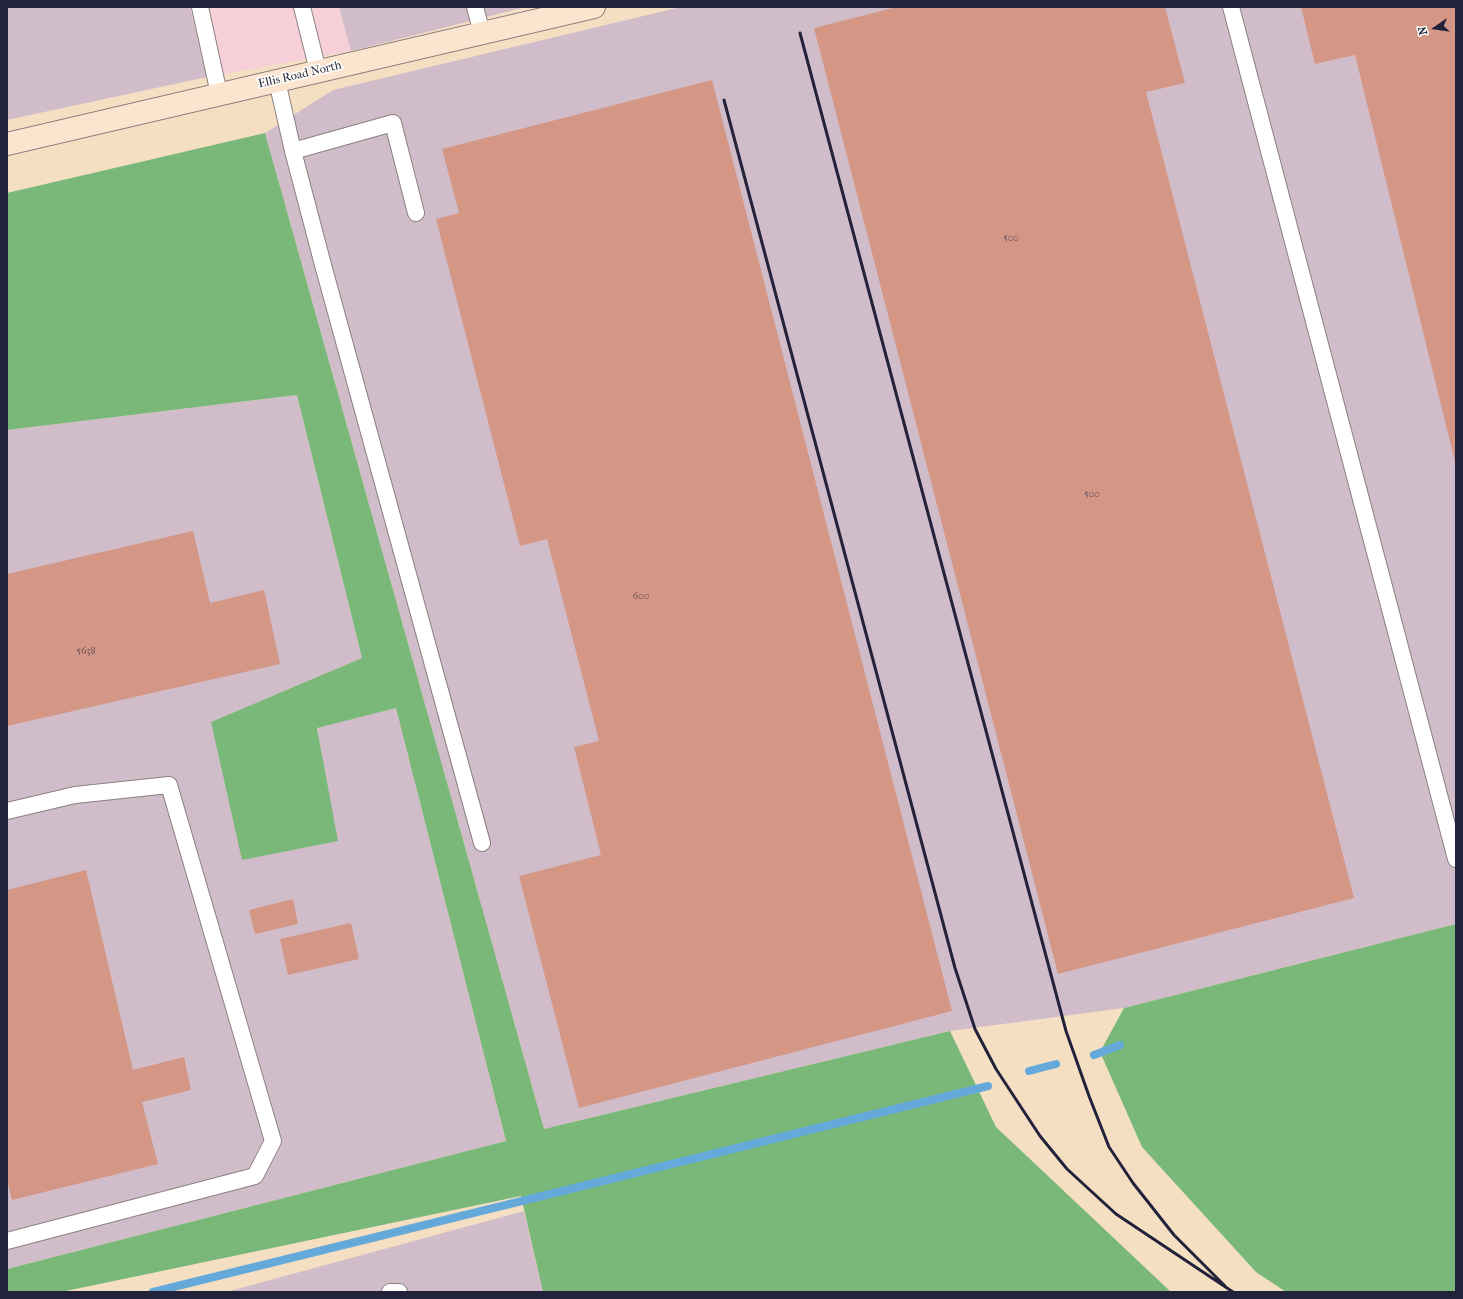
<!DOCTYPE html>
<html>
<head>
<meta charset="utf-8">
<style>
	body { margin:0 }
	#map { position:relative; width:1463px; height:1299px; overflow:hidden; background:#f4dfc3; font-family:"IM FELL French Canon",serif }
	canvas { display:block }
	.frame { position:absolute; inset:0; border:8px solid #22223b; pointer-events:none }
	.north { position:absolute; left:1415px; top:8px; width:40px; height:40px; -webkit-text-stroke:3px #fdfcf7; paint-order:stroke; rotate:257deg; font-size:11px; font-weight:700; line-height:16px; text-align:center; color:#22223b }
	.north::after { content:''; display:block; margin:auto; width:14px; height:18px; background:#22223b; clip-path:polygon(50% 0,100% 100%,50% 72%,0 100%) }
</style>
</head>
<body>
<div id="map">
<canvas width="1463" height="1299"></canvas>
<div class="frame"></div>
<div class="north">N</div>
</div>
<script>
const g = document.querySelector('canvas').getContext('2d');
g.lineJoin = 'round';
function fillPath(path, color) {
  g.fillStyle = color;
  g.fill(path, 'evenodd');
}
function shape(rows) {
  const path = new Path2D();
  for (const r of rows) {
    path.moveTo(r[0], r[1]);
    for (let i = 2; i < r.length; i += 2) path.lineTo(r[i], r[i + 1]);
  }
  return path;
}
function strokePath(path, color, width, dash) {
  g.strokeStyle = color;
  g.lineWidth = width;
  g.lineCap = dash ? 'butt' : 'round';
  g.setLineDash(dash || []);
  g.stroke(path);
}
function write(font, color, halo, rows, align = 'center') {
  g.font = font + ' "IM FELL French Canon",serif';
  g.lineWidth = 3.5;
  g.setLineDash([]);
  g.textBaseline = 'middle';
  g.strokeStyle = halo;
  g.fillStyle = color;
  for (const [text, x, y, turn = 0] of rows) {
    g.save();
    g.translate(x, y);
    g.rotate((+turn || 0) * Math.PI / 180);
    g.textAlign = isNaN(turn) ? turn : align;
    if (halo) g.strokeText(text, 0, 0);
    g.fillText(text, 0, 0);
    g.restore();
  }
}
fillPath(shape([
	[190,7,339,7,351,51,207,77]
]), '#f6cfd8');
fillPath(shape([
	[7,7,190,7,207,77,7,120],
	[339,7,526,7,351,51],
	[681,7,1456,7,1456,924,1124,1008,950,1031,544,1129,265,133,333,90],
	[297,395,362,658,212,722,337,841,317,727,396,708,506,1141,7,1269,7,430],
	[524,1211,543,1292,226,1292]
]), '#d1bdca');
fillPath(shape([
	[265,133,544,1129,950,1031,996,1127,1171,1292,543,1292,521,1196,61,1292,7,1292,7,1269,506,1141,396,708,317,728,338,841,242,860,211,722,362,658,297,395,7,430,7,193],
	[1456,924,1456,1292,1286,1292,1256,1272,1142,1147,1100,1052,1124,1008]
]), '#79b879');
strokePath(shape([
	[1094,1055,1120,1045],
	[1029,1071,1056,1064],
	[153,1292,988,1086]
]), '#64a9da', 8);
fillPath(shape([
	[897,7,1165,7,1185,83,1146,92,1354,898,1058,974,814,28],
	[1301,7,1456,7,1456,466,1355,55,1315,64],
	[712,80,952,1011,579,1108,519,876,601,855,574,747,599,741,547,539,520,546,436,219,459,213,442,149],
	[193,531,210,603,264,590,280,664,7,726,7,574],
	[86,870,133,1070,184,1057,191,1090,142,1102,158,1164,12,1200,7,1179,7,890],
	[293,899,298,924,255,934,249,910],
	[351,923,359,959,288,975,280,939]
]), '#d49785');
const lane = shape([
	[200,7,219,94],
	[302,7,318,71],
	[475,7,482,33],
	[1231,7,1456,859],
	[277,81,293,151,393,123,416,213],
	[293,151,323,265,482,843],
	[7,811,75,795,169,785,273,1141,255,1176,7,1241],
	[390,1292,399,1292]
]);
const secondary = shape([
	[7,144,594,7]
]);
strokePath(lane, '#8b807f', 18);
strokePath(secondary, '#8b807f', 24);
strokePath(lane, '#fff', 16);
strokePath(secondary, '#fce5cf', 22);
strokePath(shape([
	[800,33,1066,1031,1089,1096,1109,1147,1133,1183,1174,1235,1225,1286],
	[724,100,955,968,975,1029,996,1069,1040,1136,1067,1169,1116,1214,1233,1292]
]), '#22223b', 3);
write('10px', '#4e3f4e', null, [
	["500",1011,239],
	["500",1092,495],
	["600",641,597],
	["5638",86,652]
]);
write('12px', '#22223b', '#fdfcf7', [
	["Ellis Road North",300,75,-13]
]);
</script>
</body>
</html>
